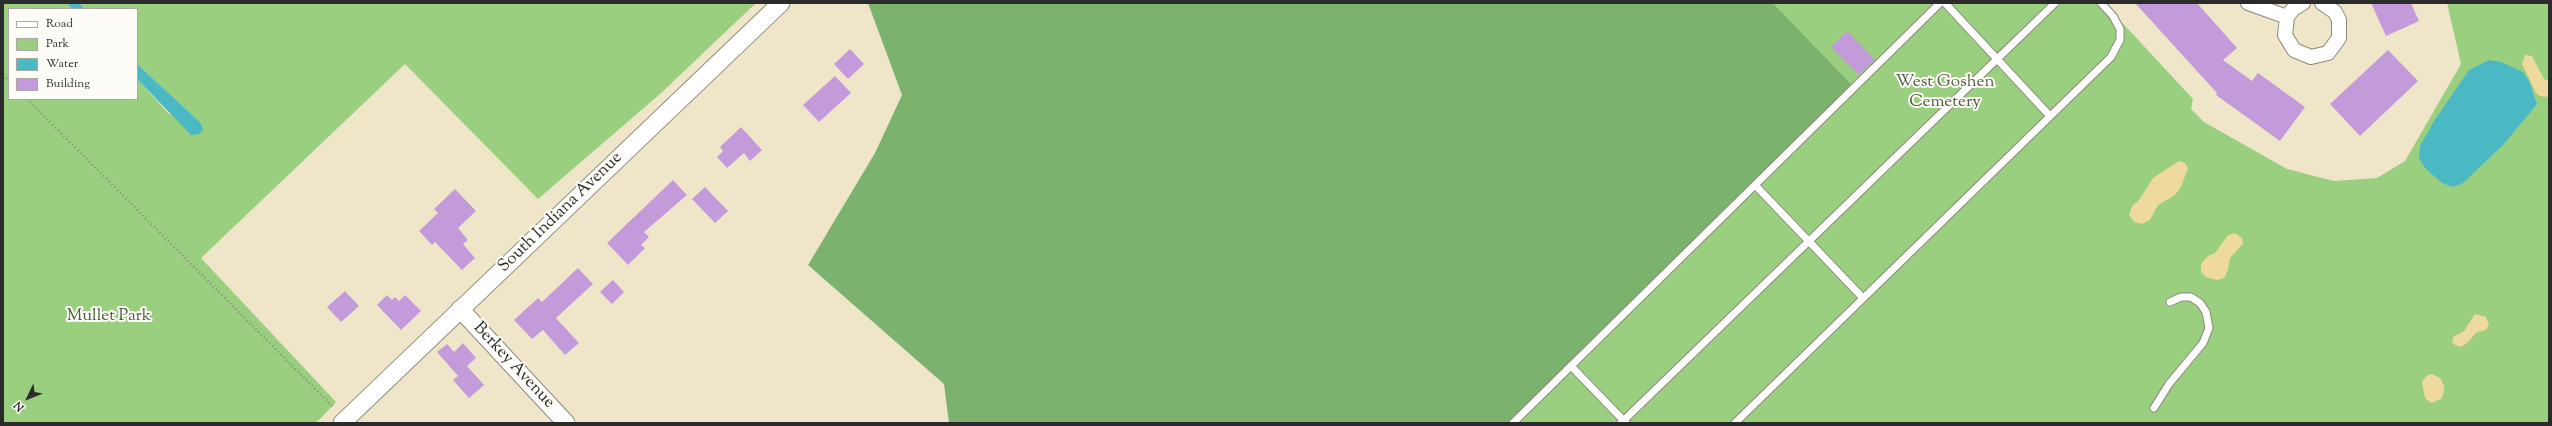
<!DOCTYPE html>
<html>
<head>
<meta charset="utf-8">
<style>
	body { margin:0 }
	#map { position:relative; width:2552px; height:426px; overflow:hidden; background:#efe6c9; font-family:"Sorts Mill Goudy",serif }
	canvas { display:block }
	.frame { position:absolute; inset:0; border:4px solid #2b2b2b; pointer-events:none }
	.legend { position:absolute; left:8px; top:8px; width:130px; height:92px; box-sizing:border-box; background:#fdfcf7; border:1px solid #a9a8a5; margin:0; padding:5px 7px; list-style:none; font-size:12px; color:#2b2b2b }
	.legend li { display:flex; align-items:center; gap:8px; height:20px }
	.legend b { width:20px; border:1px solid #a9a8a5 }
	.north { position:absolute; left:8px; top:378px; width:40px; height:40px; -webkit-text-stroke:3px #fdfcf7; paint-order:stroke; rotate:227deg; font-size:11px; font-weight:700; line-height:16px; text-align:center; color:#2b2b2b }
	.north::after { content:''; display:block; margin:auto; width:14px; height:18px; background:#2b2b2b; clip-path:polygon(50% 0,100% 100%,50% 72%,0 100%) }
</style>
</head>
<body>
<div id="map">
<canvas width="2552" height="426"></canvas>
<div class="frame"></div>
<ul class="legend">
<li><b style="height:5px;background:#fff"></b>Road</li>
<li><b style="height:11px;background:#9acf80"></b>Park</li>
<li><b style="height:11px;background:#4bb9c4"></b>Water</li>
<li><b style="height:11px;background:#c49bda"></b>Building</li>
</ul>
<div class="north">N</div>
</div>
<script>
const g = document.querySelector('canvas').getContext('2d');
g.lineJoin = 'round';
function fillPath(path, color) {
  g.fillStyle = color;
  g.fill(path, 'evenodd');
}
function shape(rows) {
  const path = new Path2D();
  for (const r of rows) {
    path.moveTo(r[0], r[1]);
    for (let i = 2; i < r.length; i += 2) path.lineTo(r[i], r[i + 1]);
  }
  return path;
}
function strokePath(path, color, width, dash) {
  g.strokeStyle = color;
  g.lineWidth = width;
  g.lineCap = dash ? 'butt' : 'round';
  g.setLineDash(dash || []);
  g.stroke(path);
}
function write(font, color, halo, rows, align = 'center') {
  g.font = font + ' "Sorts Mill Goudy",serif';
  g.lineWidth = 4;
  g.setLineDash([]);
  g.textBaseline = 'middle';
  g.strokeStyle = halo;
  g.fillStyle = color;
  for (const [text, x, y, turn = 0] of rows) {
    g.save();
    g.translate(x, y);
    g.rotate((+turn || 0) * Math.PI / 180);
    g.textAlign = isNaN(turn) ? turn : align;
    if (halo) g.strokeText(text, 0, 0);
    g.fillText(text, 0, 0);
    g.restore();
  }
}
fillPath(shape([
	[3,3,67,3,72,9,9,9,9,99,137,99,137,79,169,114,200,122,137,64,137,9,85,9,79,3,756,3,660,94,538,199,405,64,201,258,336,402,316,423,3,423],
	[1773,3,2104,3,2193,99,2191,109,2204,122,2287,169,2334,181,2377,178,2405,161,2461,64,2447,3,2549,3,2549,423,1513,423,1855,88]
]), '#9acf80');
fillPath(shape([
	[868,3,1773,3,1855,88,1513,423,949,423,944,384,808,265,875,153,902,95]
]), '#7bb26e');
fillPath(shape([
	[2525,55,2532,56,2544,79,2549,81,2549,97,2540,96,2536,93,2522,64],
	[2179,161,2185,163,2188,168,2181,187,2175,195,2158,205,2150,220,2142,224,2134,222,2129,215,2132,206,2139,200,2153,178],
	[2235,233,2242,238,2243,244,2230,258,2228,270,2224,278,2217,280,2206,277,2201,272,2201,264,2208,256,2215,253,2228,235],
	[2475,314,2486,317,2489,324,2486,330,2477,332,2467,343,2460,347,2455,345,2452,342,2454,336,2464,331],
	[2432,374,2440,378,2444,385,2444,391,2441,399,2431,403,2425,398,2422,382,2426,376]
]), '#eeda9e');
fillPath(shape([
	[67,3,79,3,85,9,72,9],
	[2489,60,2501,62,2523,72,2529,81,2537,104,2504,144,2463,183,2453,187,2442,183,2425,168,2419,158,2420,146,2434,121,2469,70],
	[137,64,200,122,203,130,199,134,191,135,137,79]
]), '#4bb9c4');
fillPath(shape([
	[2135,3,2197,3,2237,48,2223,60,2252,81,2258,73,2305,107,2280,141,2216,95,2217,93],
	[2371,3,2411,3,2419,21,2386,36],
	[1847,31,1875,60,1859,75,1831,47],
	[850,49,864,64,848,79,834,64],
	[2388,50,2418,81,2360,136,2330,104],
	[835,76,851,93,819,122,803,105],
	[741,127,762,150,750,161,744,153,727,168,717,157,723,151,720,147],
	[673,180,687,195,644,232,649,237,641,245,645,248,628,265,607,243],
	[705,187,728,211,715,223,692,199],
	[455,189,476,211,458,228,468,240,463,244,475,258,462,270,435,242,432,245,419,231,438,213,434,209],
	[578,268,593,284,556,318,579,343,565,355,543,330,532,339,514,320,538,298,542,302],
	[613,280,624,292,612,304,600,292],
	[345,291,359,306,341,322,327,307],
	[387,295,392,300,395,297,399,301,405,295,421,311,401,330,377,305],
	[463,343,476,358,467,366,484,385,469,398,453,380,458,376,437,352,447,344,454,352]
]), '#c49bda');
const service = shape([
	[1945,3,2050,116],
	[1756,186,1863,298],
	[1571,366,1626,423],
	[2154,408,2169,384,2203,343,2209,328,2206,312,2200,303,2191,297,2181,297,2170,302],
	[1513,423,1940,3],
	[1621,423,2055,3],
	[1735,423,2111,57,2120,40,2120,29,2113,16,2101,3]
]);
const minor = shape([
	[2248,3,2287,17],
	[2303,3,2293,9,2287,17,2285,35,2294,50,2311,57,2328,53,2339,38,2339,20,2335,12,2322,3]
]);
const tertiary = shape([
	[460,309,566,423],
	[342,423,781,3]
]);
strokePath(service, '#8d887a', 9);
strokePath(minor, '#8d887a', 16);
strokePath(tertiary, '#8d887a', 19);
strokePath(shape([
	[3,75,9,81],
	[27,99,334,408]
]), '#8d887a', 2.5, [1, 3]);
strokePath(service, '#fff', 7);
strokePath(minor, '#fff', 14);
strokePath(tertiary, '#fff', 17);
write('17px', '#4c5c44', '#fdfcf7', [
	["West Goshen",1945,83],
	["Cemetery",1945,103],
	["Mullet Park",109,317]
]);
write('17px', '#2b2b2b', '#fdfcf7', [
	["South Indiana Avenue",561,213,-44],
	["Berkey Avenue",513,366,47]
]);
</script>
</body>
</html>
